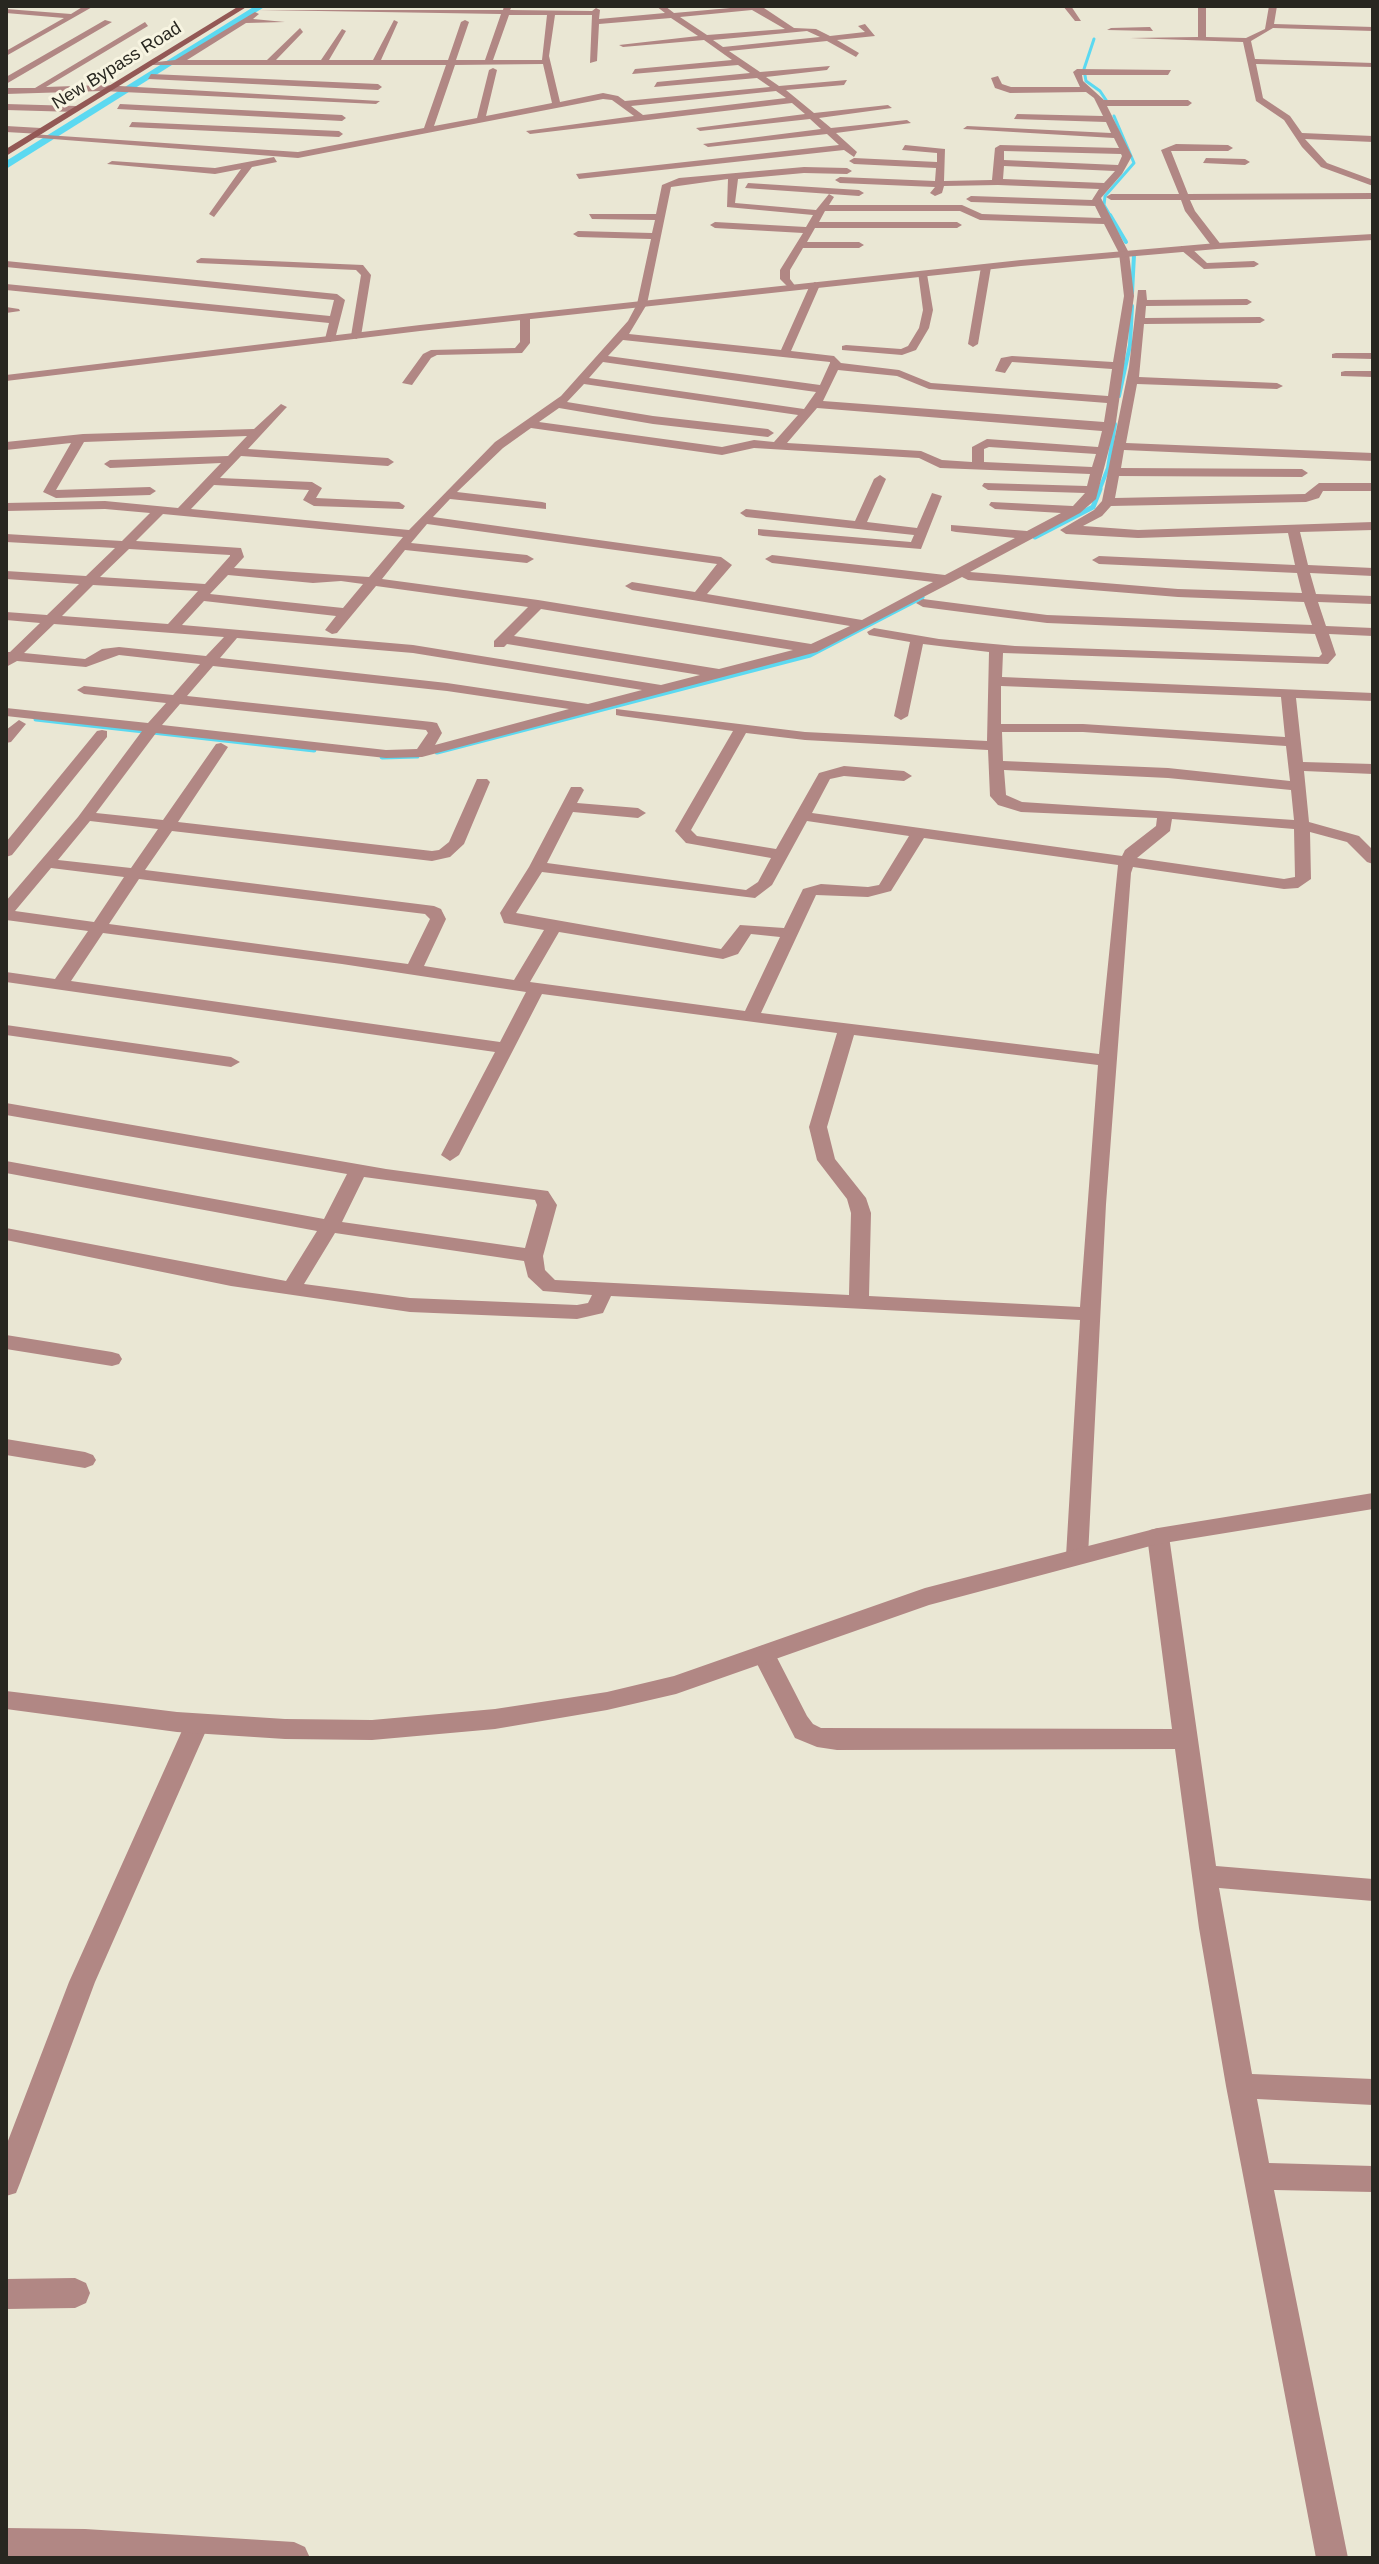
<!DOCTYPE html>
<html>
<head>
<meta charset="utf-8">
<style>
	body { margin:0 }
	#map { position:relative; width:1379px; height:2564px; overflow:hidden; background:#eae7d4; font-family:Helvetica,sans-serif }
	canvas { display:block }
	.frame { position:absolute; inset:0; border:8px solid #282720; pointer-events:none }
</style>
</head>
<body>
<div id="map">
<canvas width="1379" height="2564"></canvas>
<div class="frame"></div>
</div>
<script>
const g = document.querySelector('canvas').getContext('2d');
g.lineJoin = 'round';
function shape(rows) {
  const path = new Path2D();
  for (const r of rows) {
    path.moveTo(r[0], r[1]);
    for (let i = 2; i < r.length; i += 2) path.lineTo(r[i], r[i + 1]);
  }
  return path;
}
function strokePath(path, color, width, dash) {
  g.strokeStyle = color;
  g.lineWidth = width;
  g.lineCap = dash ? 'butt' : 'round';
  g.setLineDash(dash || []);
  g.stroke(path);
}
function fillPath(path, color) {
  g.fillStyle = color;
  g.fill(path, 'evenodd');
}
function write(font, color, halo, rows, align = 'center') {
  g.font = font + ' Helvetica,sans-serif';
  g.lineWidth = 6;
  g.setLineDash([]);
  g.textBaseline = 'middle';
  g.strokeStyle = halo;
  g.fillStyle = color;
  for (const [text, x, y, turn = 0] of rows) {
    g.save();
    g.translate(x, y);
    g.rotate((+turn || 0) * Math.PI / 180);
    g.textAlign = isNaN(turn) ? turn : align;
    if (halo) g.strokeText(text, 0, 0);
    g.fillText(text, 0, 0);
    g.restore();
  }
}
strokePath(shape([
	[1084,69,1094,39],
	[1084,70,1086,81,1100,91,1108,103],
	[1111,217,1104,205,1105,196,1134,163,1114,116]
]), '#5bd9f1', 3);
strokePath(shape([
	[1110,215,1126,242],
	[1132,293,1134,255],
	[1119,396,1130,345,1132,306],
	[1099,491,1108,468,1115,424]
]), '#5bd9f1', 4);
strokePath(shape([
	[1035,537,1093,507,1100,489],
	[36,719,314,750],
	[437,752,810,655,922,597],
	[382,757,417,756]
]), '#5bd9f1', 5);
fillPath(shape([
	[255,6,266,6,6,169,6,161,255,6]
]), '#5bd9f1');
fillPath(shape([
	[84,6,94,6,6,56,6,51,64,18,6,13,6,9,71,14,84,6],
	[504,6,512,6,510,10,592,11,596,8,600,10,599,19,665,13,656,6,665,6,674,13,753,6,764,8,794,28,816,29,830,36,865,32,858,26,865,24,875,36,837,40,859,53,856,57,827,41,729,51,760,72,830,66,827,70,766,77,779,86,847,80,844,85,786,90,814,113,888,105,892,108,819,118,831,128,907,120,911,123,836,133,857,152,854,157,844,150,579,179,576,174,839,145,827,134,708,147,703,144,821,129,810,119,700,131,696,128,805,114,792,103,530,134,526,131,634,116,612,100,603,99,298,158,27,137,31,134,298,152,424,128,446,65,152,65,148,63,175,60,255,12,259,14,253,19,285,22,246,23,187,60,267,60,300,28,303,32,276,60,321,60,342,29,346,31,329,60,373,60,394,20,398,22,381,60,448,60,461,22,465,20,469,22,456,60,485,60,501,14,258,10,503,10,504,6],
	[752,10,785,29,707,35,680,17,752,10],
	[509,15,547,15,542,60,493,60,509,15],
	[555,15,592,15,590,63,597,61,599,24,671,18,698,36,619,45,623,47,704,40,732,60,635,69,632,74,738,65,750,73,657,82,654,87,757,78,770,87,625,101,618,96,603,93,560,102,549,56,555,15],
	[807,31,820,37,723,47,713,40,807,31],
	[543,64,552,103,486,116,497,70,493,68,489,70,477,118,434,126,455,65,543,64],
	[776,91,786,98,643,115,631,106,776,91],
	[1063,6,1071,6,1081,21,1075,21,1063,6],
	[1198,6,1206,6,1206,37,1246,38,1265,29,1269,6,1277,6,1274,24,1373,27,1373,31,1273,28,1251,41,1255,59,1373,63,1373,67,1256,64,1263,98,1290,116,1302,133,1373,136,1373,142,1305,139,1327,163,1373,180,1373,186,1321,167,1302,147,1284,120,1256,101,1243,42,1130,38,1198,37,1198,6],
	[105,20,112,22,6,84,6,77,105,20],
	[145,22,148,26,46,87,102,85,380,101,376,104,102,91,6,94,6,88,35,88,145,22],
	[1150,27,1153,31,1107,30,1111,28,1150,27],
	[1077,69,1171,70,1168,75,1082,75,1083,81,1104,100,1188,100,1192,103,1188,106,1107,106,1132,156,1122,174,1101,198,1129,253,1134,296,1116,422,1096,499,1080,513,970,572,1178,589,1302,593,1297,573,1099,564,1092,560,1099,556,1295,565,1288,533,1138,538,1066,534,1060,530,1094,510,1102,501,1129,367,1138,290,1146,290,1147,300,1247,299,1252,302,1247,305,1146,306,1145,318,1260,317,1265,320,1260,323,1144,324,1139,377,1277,383,1283,386,1277,389,1137,384,1126,443,1373,453,1373,461,1124,450,1121,468,1302,469,1308,473,1302,477,1119,476,1115,498,1305,494,1319,483,1373,483,1373,491,1323,491,1319,498,1306,502,1111,506,1102,516,1083,526,1138,530,1373,522,1373,530,1300,532,1308,565,1373,568,1373,576,1310,573,1316,594,1373,596,1373,604,1318,602,1326,626,1373,628,1373,636,1329,634,1336,655,1328,664,1003,653,1002,677,1373,693,1373,701,1296,698,1303,762,1373,764,1373,774,1304,771,1309,822,1359,836,1373,850,1373,864,1367,862,1347,842,1310,832,1311,879,1298,888,1284,889,1133,867,1131,873,1106,1204,1088,1556,1085,1562,1077,1564,1069,1562,1066,1556,1080,1320,611,1296,603,1313,577,1319,410,1312,231,1286,6,1240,6,1228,286,1281,317,1231,6,1173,6,1161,324,1219,347,1174,6,1115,6,1103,386,1169,548,1191,557,1205,543,1256,545,1270,555,1280,849,1295,851,1213,847,1199,817,1160,809,1127,837,1033,542,994,459,1155,450,1161,441,1155,495,1052,6,982,6,972,55,979,88,931,6,920,6,901,78,817,142,731,6,716,6,708,148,723,166,703,84,694,77,690,84,686,173,695,200,664,119,655,86,667,17,661,6,667,6,652,10,652,40,623,6,620,6,612,47,615,79,584,6,579,6,571,86,576,115,548,6,542,6,534,122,541,150,513,105,509,6,511,6,503,105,501,178,508,221,463,110,468,104,464,110,460,228,456,247,436,84,442,56,490,150,487,156,491,150,495,56,498,43,492,71,443,6,450,6,442,83,434,254,429,281,404,287,407,285,409,248,449,388,458,394,462,388,466,241,456,220,478,312,482,322,488,316,498,399,502,405,506,403,509,314,506,303,500,309,490,214,485,191,509,409,530,495,442,561,396,628,321,637,304,651,239,578,237,573,234,578,231,652,233,655,220,592,219,589,214,656,214,662,185,679,178,804,167,847,168,852,171,847,174,804,173,738,179,735,203,816,210,829,194,834,197,829,205,962,205,982,214,1101,218,1095,206,971,202,966,199,971,196,1092,200,1099,189,998,185,944,186,942,193,935,196,930,193,935,187,840,183,835,180,840,177,935,181,936,168,854,164,849,161,854,158,937,162,937,153,902,150,905,145,945,149,944,181,992,180,995,148,1000,145,1119,148,1114,138,963,129,967,126,1111,133,1106,122,1014,119,1017,114,1103,116,1094,98,1086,92,1010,93,995,88,991,78,998,76,1002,84,1011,87,1080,87,1073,72,1077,69],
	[1004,151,1121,154,1122,156,1118,165,1004,160,1004,151],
	[1004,166,1115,171,1104,183,1003,179,1004,166],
	[728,179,727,207,813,215,806,227,715,222,710,225,715,228,803,233,780,270,780,279,791,290,796,287,790,279,790,270,803,248,859,248,864,245,859,242,807,242,815,228,957,228,962,225,957,222,819,222,825,211,960,211,980,220,1104,224,1119,253,1124,296,1113,362,1012,356,1001,358,995,371,1005,373,1012,362,1112,369,1108,396,931,383,899,370,841,363,834,356,791,351,820,285,815,282,810,285,781,350,629,334,647,304,671,187,728,179],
	[623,340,830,362,830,363,820,385,608,356,623,340],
	[603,362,816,392,804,409,589,378,603,362],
	[838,370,897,376,929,389,1107,403,1104,422,823,401,838,370],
	[584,384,798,415,774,442,754,440,722,447,539,422,559,408,653,424,768,437,774,433,768,429,653,416,567,402,584,384],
	[817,408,1102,431,1098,447,987,439,972,447,972,462,942,460,921,451,787,443,817,408],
	[531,428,722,455,754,448,919,458,940,468,1090,474,1087,486,984,483,982,486,988,490,1085,493,1073,506,991,502,989,505,995,509,1061,513,1027,531,951,525,951,531,956,532,1015,538,945,575,772,555,765,559,772,563,933,582,862,620,707,594,732,565,721,557,433,517,450,499,546,509,546,503,542,502,457,492,503,448,531,428],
	[989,447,1096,454,1092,467,984,462,984,449,989,447],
	[163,514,403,537,369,577,234,568,244,557,241,548,136,541,163,514],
	[427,524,717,564,695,592,632,582,625,586,632,590,850,626,811,644,538,600,382,579,405,550,527,563,534,559,527,555,411,543,427,524],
	[129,549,230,555,230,556,205,584,100,577,129,549],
	[228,575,313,583,341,581,363,584,343,608,210,594,228,575],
	[962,577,968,580,1178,597,1304,602,1312,625,1047,615,923,599,916,603,923,607,1047,623,1315,634,1322,654,1319,657,1015,646,939,639,874,628,867,632,869,635,910,642,894,716,901,720,908,716,923,644,989,652,987,741,805,732,616,709,616,715,621,716,733,731,675,831,686,843,771,858,758,882,746,890,547,863,573,812,638,818,646,813,638,808,577,803,584,790,581,787,571,787,529,867,500,913,504,923,544,930,514,980,424,966,446,919,441,909,434,906,145,870,172,831,432,861,450,857,464,844,490,782,487,779,477,779,449,842,439,850,432,851,178,822,228,747,221,743,216,744,163,820,96,813,156,733,386,758,422,757,817,652,962,577],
	[93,585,198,591,168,624,62,616,93,585],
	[376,586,528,607,494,641,494,647,504,647,507,644,700,675,661,685,413,645,182,625,204,601,336,616,325,630,332,634,337,633,376,586],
	[541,609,793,650,719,669,514,636,541,609],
	[54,624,224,637,206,656,119,647,102,649,85,659,24,653,54,624],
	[237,638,413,653,642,690,588,704,447,683,220,658,237,638],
	[213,666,447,691,569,709,435,745,442,733,437,723,432,722,187,696,213,666],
	[1001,686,1281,697,1285,737,1083,724,1001,724,1001,686],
	[180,704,426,730,428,733,417,749,386,750,162,725,180,704],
	[1002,732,1083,732,1286,746,1290,781,1168,768,1003,761,1002,732],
	[746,733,805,740,988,750,990,796,998,805,1021,812,1157,818,1156,826,1125,850,1122,856,812,813,830,779,844,776,904,781,912,776,904,771,844,766,819,773,776,849,697,836,691,830,746,733],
	[1004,770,1168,778,1291,790,1294,820,1022,802,1006,795,1004,770],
	[1172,819,1294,829,1295,877,1284,879,1137,858,1170,831,1172,819],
	[90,821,158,829,131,868,58,860,90,821],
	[807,821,909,836,879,885,868,887,821,884,803,889,784,928,740,925,721,949,516,913,542,872,755,898,772,885,807,821],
	[924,838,1118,865,1099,1054,761,1013,816,895,868,897,891,891,924,838],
	[51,868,124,877,94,922,15,911,51,868],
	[139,879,425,914,430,919,408,964,109,924,139,879],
	[559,932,723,959,738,954,751,934,780,937,745,1011,530,982,559,932],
	[103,933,342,964,526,992,500,1042,71,981,103,933],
	[854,1035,1098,1065,1080,1307,869,1296,871,1213,866,1198,835,1159,827,1127,854,1035],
	[364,1177,535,1200,537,1205,525,1248,342,1222,364,1177],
	[335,1233,524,1261,528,1277,543,1291,592,1295,588,1303,577,1305,410,1298,304,1284,335,1233],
	[151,74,378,84,382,87,378,90,148,79,151,74],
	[6,104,76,106,80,109,76,112,6,110,6,104],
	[120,104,342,115,346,118,342,121,117,109,120,104],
	[132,122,339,131,343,134,339,137,129,127,132,122],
	[6,126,41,128,45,131,41,134,6,132,6,126],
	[1176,144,1228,145,1233,148,1228,151,1171,151,1188,194,1373,193,1373,199,1190,200,1195,211,1222,246,1213,248,1185,211,1181,200,1111,200,1106,197,1111,194,1179,194,1161,150,1176,144],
	[274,157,277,162,252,167,214,217,209,214,241,169,215,174,107,164,112,161,215,168,274,157],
	[1206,158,1245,159,1250,162,1245,165,1203,163,1206,158],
	[748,183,859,190,864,193,859,196,745,188,748,183],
	[1181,246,1189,246,1207,263,1254,261,1259,264,1254,267,1204,269,1181,250,1181,246],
	[201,258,363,265,371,275,361,336,356,339,351,336,361,275,356,270,197,263,196,261,201,258],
	[6,261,337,294,345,300,335,339,330,342,325,339,329,323,6,290,6,284,330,316,334,300,6,267,6,261],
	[986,264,991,267,978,344,973,347,968,344,981,267,986,264],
	[918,272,927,274,933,310,929,328,916,350,902,355,842,350,842,346,846,345,901,349,908,346,919,328,923,310,918,272],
	[6,307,19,309,20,311,6,313,6,307],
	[525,314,530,317,530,343,522,353,437,355,431,358,412,385,402,383,423,354,431,350,515,348,520,342,520,317,525,314],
	[1336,353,1373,353,1373,359,1332,358,1332,354,1336,353],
	[1345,371,1373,371,1373,377,1341,376,1341,372,1345,371],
	[880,475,886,479,867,522,917,528,932,493,942,496,921,549,763,536,758,535,758,529,911,542,914,535,746,517,740,513,746,509,855,521,874,479,880,475],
	[19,720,26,724,11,742,6,743,6,730,19,720],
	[102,730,107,731,107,737,12,855,6,857,6,842,97,731,102,730],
	[6,1025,231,1057,240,1062,231,1067,6,1035,6,1025],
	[6,1335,112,1352,119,1354,122,1359,119,1364,112,1366,6,1349,6,1335],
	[6,1439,85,1452,93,1455,96,1460,93,1465,85,1468,6,1455,6,1439],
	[1158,1528,1166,1530,1169,1536,1216,1866,1373,1879,1373,1901,1219,1888,1252,2074,1373,2079,1373,2105,1257,2099,1269,2163,1373,2166,1373,2192,1274,2190,1348,2558,1316,2558,1226,2086,1199,1928,1175,1749,837,1750,817,1747,795,1738,752,1654,756,1648,764,1645,772,1648,807,1716,813,1724,821,1728,1172,1729,1147,1536,1150,1530,1158,1528],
	[197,1714,206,1717,209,1724,95,1982,20,2183,16,2193,6,2196,6,2146,69,1982,185,1724,188,1717,197,1714],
	[75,2278,86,2283,90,2293,86,2303,75,2308,6,2309,6,2279,75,2278],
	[6,2528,85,2529,294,2542,305,2547,310,2558,6,2558,6,2528]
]), '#b18784');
fillPath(shape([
	[1373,234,1373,240,1217,249,1021,266,420,331,6,381,6,375,420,325,1021,260,1217,243,1373,234],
	[1373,1493,1373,1509,1158,1544,929,1605,676,1694,607,1710,495,1729,372,1740,285,1739,177,1732,6,1709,6,1691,177,1712,285,1719,372,1720,495,1709,607,1692,674,1676,925,1588,1158,1528,1373,1493]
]), '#b18784');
fillPath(shape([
	[239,6,248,6,6,156,6,149,239,6]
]), '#935855');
write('18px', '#282720', '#f7f4e1', [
	["New Bypass Road",117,66,-32]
]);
</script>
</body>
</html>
